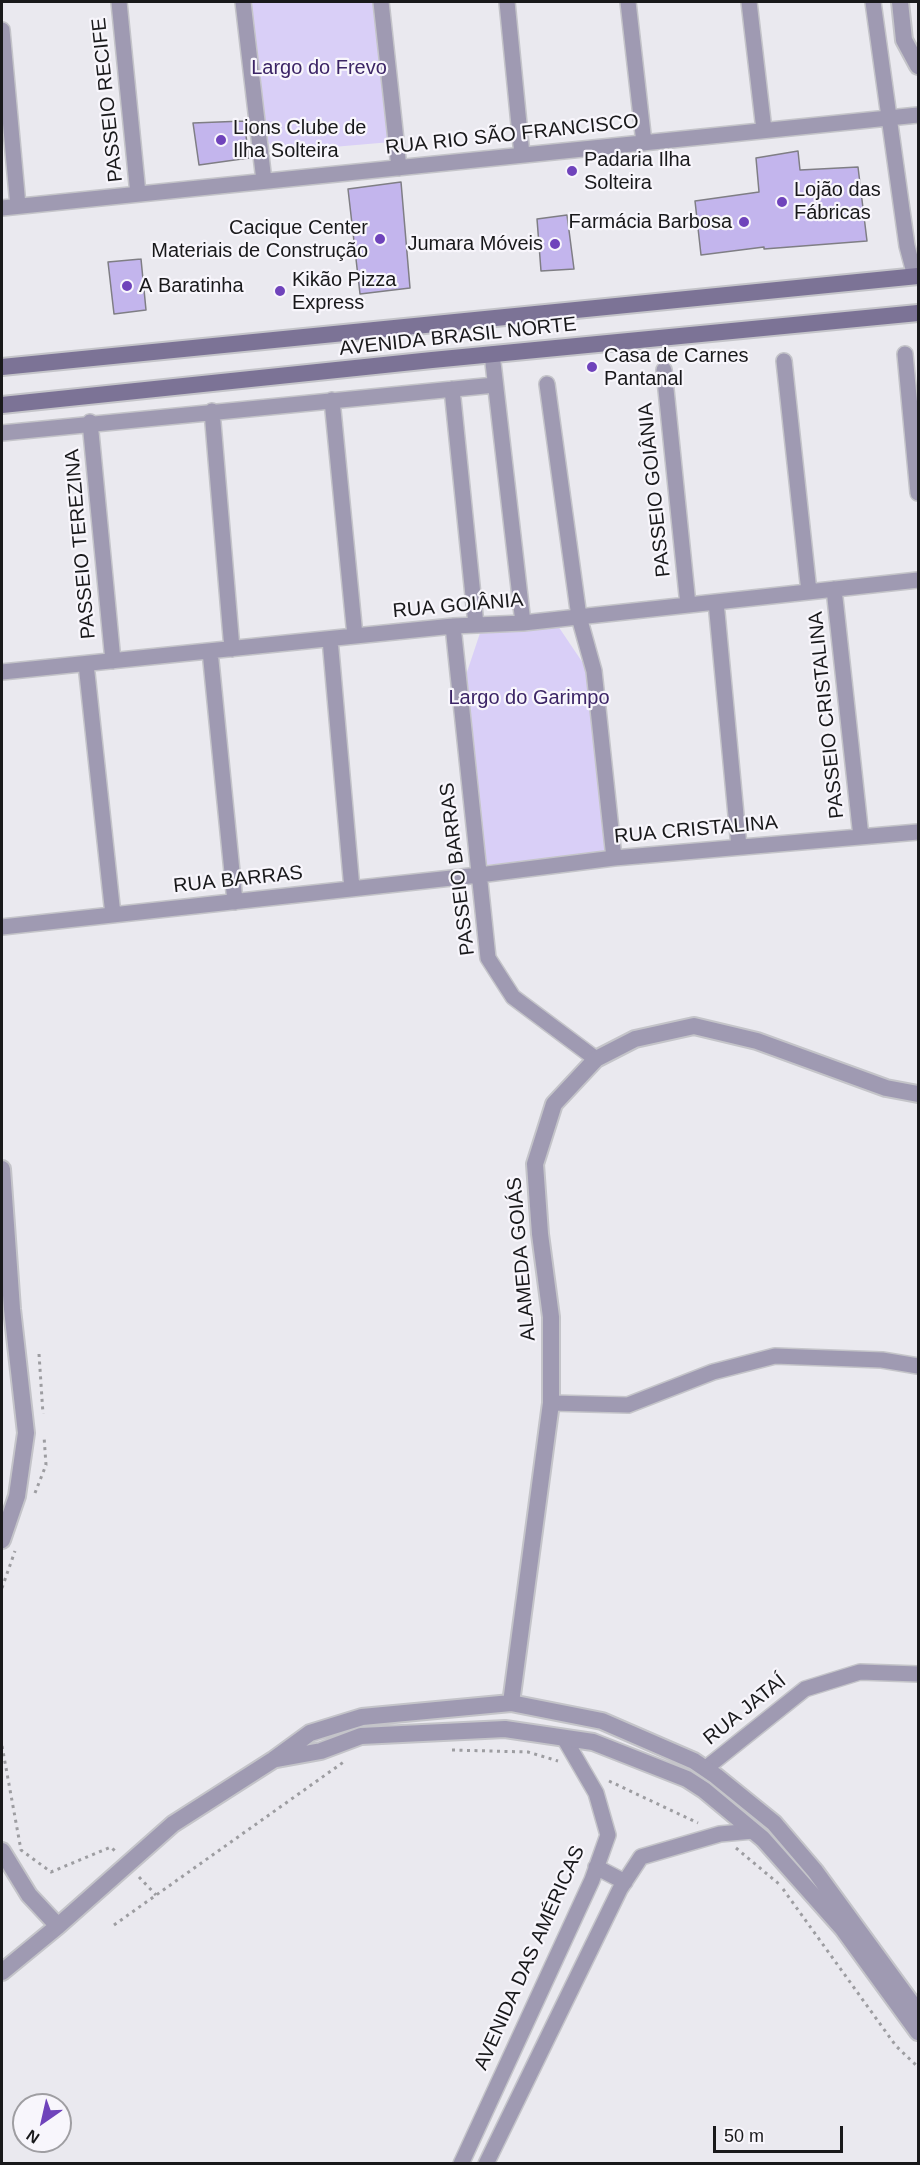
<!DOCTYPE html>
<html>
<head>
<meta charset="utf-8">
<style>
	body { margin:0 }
	#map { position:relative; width:920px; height:2165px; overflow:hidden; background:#eae9ef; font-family:Arial,sans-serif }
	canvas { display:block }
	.frame { position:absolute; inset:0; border:3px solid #19191b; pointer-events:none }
	.north { position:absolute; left:12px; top:2093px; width:60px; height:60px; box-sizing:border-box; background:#f8f6fc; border:2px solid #9f9ea2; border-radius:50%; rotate:214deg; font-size:16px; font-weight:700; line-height:24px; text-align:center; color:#19191b }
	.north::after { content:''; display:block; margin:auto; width:21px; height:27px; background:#6f43bb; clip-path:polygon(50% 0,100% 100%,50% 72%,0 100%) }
	.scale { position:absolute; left:713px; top:2126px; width:130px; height:27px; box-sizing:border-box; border:3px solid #19191b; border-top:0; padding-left:8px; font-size:18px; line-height:21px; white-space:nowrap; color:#19191b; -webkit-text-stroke:4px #f8f6fc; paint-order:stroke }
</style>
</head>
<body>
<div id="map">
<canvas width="920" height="2165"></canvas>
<div class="frame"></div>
<div class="north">N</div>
<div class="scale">50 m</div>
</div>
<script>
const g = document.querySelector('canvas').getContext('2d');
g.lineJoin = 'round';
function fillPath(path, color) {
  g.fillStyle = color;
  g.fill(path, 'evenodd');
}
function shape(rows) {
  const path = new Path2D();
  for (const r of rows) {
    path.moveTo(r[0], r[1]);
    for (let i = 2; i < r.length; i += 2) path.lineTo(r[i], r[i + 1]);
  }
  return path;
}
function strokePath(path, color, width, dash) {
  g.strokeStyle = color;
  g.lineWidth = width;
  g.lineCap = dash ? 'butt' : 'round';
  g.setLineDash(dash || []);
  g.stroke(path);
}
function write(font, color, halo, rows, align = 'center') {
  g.font = font + ' Arial,sans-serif';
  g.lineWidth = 4.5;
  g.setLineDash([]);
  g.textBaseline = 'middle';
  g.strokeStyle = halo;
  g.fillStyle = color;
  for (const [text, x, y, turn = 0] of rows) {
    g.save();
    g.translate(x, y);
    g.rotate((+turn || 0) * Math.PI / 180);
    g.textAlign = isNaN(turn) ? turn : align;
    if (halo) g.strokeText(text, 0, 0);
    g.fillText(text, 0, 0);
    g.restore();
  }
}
fillPath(shape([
	[248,2,376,2,391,142,275,152,263,134],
	[558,626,589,672,607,853,486,865,465,678,480,633]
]), '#d9cff7');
const building = shape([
	[244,121,249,158,199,165,193,123,244,121],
	[798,151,800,170,858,167,867,241,764,249,764,247,701,255,695,201,759,192,756,158,798,151],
	[401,182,410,288,360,294,348,189,401,182],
	[567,215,574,269,541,271,537,219,567,215],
	[141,259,146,310,114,314,108,262,141,259]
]);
fillPath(building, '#c3b5ed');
strokePath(building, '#7f7e84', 1.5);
const minor = shape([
	[119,2,138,194],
	[243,2,264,181],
	[381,2,399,168],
	[507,2,522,155],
	[628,2,644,143],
	[749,2,764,130],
	[873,2,907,246,915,276],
	[2,30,18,206],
	[2,208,918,115],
	[492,354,523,623],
	[905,354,918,493],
	[784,361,809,592],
	[664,370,688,605],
	[547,384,579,617,594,671,614,858],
	[452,389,476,625],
	[332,400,355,636],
	[212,411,232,649],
	[90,422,113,661],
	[2,433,495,385],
	[834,589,861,837],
	[716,602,739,847],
	[453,626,488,958,513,997,596,1059],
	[330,639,352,889],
	[210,651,235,902],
	[86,664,113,915],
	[2,672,453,626,523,623,918,580],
	[2,927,479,875,614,858,918,832],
	[551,1403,628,1405,713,1372,775,1356,882,1360,918,1366],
	[706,1768,805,1689,860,1672,918,1674],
	[596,1867,625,1882],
	[461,2164,592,1880,608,1835,596,1793,564,1738],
	[486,2164,620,1889,641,1857,720,1834,753,1831]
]);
const tertiary = shape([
	[900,2,904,40,918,66],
	[2,1169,12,1309,26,1433,17,1496,2,1540],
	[511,1703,551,1403,551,1317,540,1234,535,1164,554,1104,596,1059,635,1039,694,1026,757,1041,886,1088,918,1094],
	[277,1759,321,1751,361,1736,505,1729,593,1742,687,1779,704,1790,763,1839,843,1929,918,2032],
	[2,1851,29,1895,58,1926],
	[2,1972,58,1926,173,1824,273,1760,310,1733,362,1717,511,1703,602,1721,694,1761,716,1776,774,1823,815,1871,918,2012]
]);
const secondary = shape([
	[2,367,918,276],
	[2,405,432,360,918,313]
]);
strokePath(minor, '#c4c4c9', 18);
strokePath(tertiary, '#c4c4c9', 20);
strokePath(secondary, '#c4c4c9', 20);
strokePath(shape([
	[39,1354,43,1414],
	[35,1493,46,1465,44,1436],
	[2,1588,15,1551],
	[2,1746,21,1850,51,1872,111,1847,116,1852],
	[452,1750,528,1752,558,1761],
	[609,1781,698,1823],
	[736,1848,779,1884],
	[139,1877,156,1895],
	[783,1889,896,2046,918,2067],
	[114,1925,345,1761]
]), '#9d9da1', 3, [3, 4.5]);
strokePath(minor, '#9f9ab2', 15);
strokePath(tertiary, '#9f9ab2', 16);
strokePath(secondary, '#7c7396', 16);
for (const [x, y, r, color] of [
	[221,140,6,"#6f43bb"],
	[572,171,6,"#6f43bb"],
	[782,202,6,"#6f43bb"],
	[744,222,6,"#6f43bb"],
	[380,239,6,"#6f43bb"],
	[555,244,6,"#6f43bb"],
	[127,286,6,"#6f43bb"],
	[280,291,6,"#6f43bb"],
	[592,367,6,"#6f43bb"]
]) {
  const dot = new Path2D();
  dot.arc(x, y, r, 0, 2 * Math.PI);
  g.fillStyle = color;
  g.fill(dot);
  strokePath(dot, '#f8f6fc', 2);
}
write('20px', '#3c2566', '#f8f6fc', [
	["Largo do Frevo",319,68],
	["Largo do Garimpo",529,698]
]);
write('20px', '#19191b', '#f8f6fc', [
	["PASSEIO RECIFE",108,100,-96],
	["RUA RIO SÃO FRANCISCO",512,135,-6],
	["AVENIDA BRASIL NORTE",458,337,-6],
	["PASSEIO GOIÂNIA",655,490,-96],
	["PASSEIO TEREZINA",81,544,-95],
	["RUA GOIÂNIA",458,606,-5],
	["PASSEIO CRISTALINA",827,715,-96],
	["RUA CRISTALINA",696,830,-5],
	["PASSEIO BARRAS",458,869,-97],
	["RUA BARRAS",238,880,-6],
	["ALAMEDA GOIÁS",522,1259,-95],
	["RUA JATAÍ",745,1710,-39],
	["AVENIDA DAS AMÉRICAS",530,1958,-66]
]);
write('20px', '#19191b', '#f8f6fc', [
	["Lions Clube de",233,128],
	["Ilha Solteira",233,151],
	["Padaria Ilha",584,160],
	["Solteira",584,183],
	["Lojão das",794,190],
	["Fábricas",794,213],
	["Farmácia Barbosa",732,222,"right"],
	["Cacique Center",368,228,"right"],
	["Materiais de Construção",368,251,"right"],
	["Jumara Móveis",543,244,"right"],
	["Kikão Pizza",292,280],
	["Express",292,303],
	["A Baratinha",139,286],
	["Casa de Carnes",604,356],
	["Pantanal",604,379]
], 'left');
</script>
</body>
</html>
